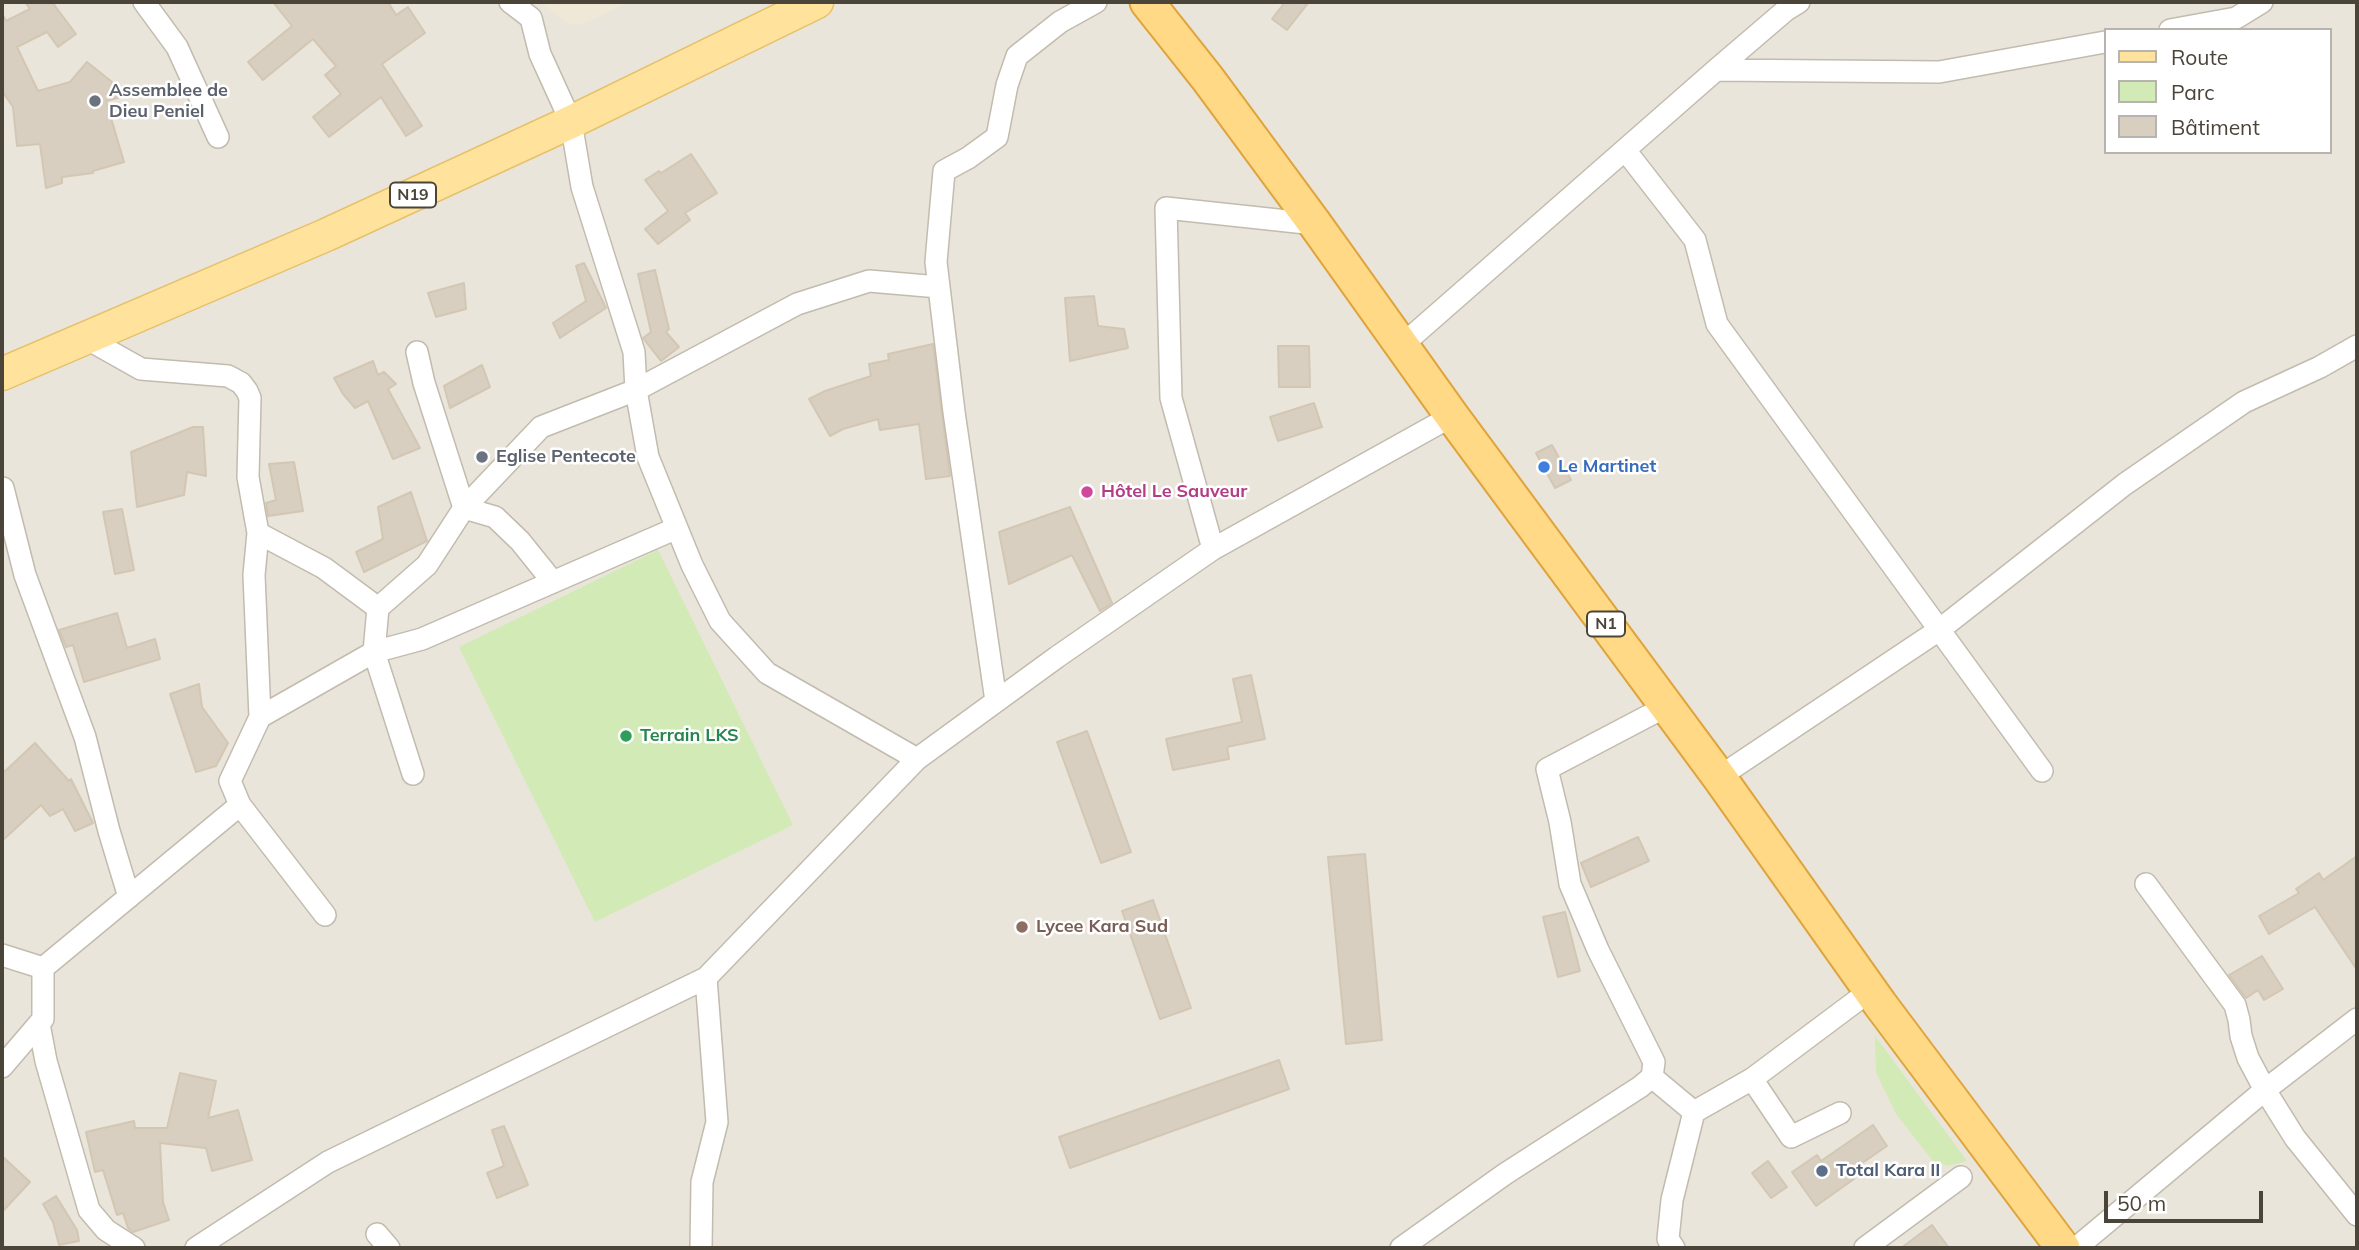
<!DOCTYPE html>
<html>
<head>
<meta charset="utf-8">
<style>
	body { margin:0 }
	#map { position:relative; width:2359px; height:1250px; overflow:hidden; background:#f6f3ec; font-family:Mulish,sans-serif }
	canvas { display:block }
	.frame { position:absolute; inset:0; border:4px solid #4b4439; pointer-events:none }
	.legend { position:absolute; left:2104px; top:28px; width:228px; height:126px; box-sizing:border-box; background:#fff; border:2px solid #b7b4b0; margin:0; padding:9px 12px; list-style:none; font-size:21px; color:#4b4439 }
	.legend li { display:flex; align-items:center; gap:14px; height:35px }
	.legend b { width:35px; border:2px solid #b7b4b0 }
	.scale { position:absolute; left:2104px; top:1191px; width:159px; height:32px; box-sizing:border-box; border:4px solid #4b4439; border-top:0; padding-left:9px; font-size:21px; line-height:24px; white-space:nowrap; color:#4b4439; -webkit-text-stroke:5px #fff; paint-order:stroke }
</style>
</head>
<body>
<div id="map">
<canvas width="2359" height="1250"></canvas>
<div class="frame"></div>
<ul class="legend">
<li><b style="height:9px;background:#ffe39c"></b>Route</li>
<li><b style="height:19px;background:#d2eab5"></b>Parc</li>
<li><b style="height:19px;background:#d8cfc1"></b>Bâtiment</li>
</ul>
<div class="scale">50 m</div>
</div>
<script>
const g = document.querySelector('canvas').getContext('2d');
g.lineJoin = 'round';
function fillPath(path, color) {
  g.fillStyle = color;
  g.fill(path, 'evenodd');
}
function shape(rows) {
  const path = new Path2D();
  for (const r of rows) {
    path.moveTo(r[0], r[1]);
    for (let i = 2; i < r.length; i += 2) path.lineTo(r[i], r[i + 1]);
  }
  return path;
}
function strokePath(path, color, width, dash) {
  g.strokeStyle = color;
  g.lineWidth = width;
  g.lineCap = dash ? 'butt' : 'round';
  g.setLineDash(dash || []);
  g.stroke(path);
}
function write(font, color, halo, rows, align = 'center') {
  g.font = font + ' Mulish,sans-serif';
  g.lineWidth = 5;
  g.setLineDash([]);
  g.textBaseline = 'middle';
  g.strokeStyle = halo;
  g.fillStyle = color;
  for (const [text, x, y, turn = 0] of rows) {
    g.save();
    g.translate(x, y);
    g.rotate((+turn || 0) * Math.PI / 180);
    g.textAlign = isNaN(turn) ? turn : align;
    if (halo) g.strokeText(text, 0, 0);
    g.fillText(text, 0, 0);
    g.restore();
  }
}
fillPath(shape([
	[2,2,2357,2,2357,1248,2,1248],
	[2105,30,2329,30,2329,152,2105,152]
]), '#eae5da');
fillPath(shape([
	[539,2,630,2,584,23,571,25]
]), '#efe8d6');
fillPath(shape([
	[658,550,793,825,595,922,459,647],
	[1875,1036,1967,1161,1947,1166,1932,1160,1896,1114,1876,1072]
]), '#d2eab5');
const building = shape([
	[25,2,52,2,76,34,58,47,47,32,17,47,38,91,70,82,87,62,112,82,121,97,106,101,124,162,93,171,93,173,62,177,62,183,46,188,40,144,17,146,13,107,2,91,2,13,6,21,30,9,25,2],
	[273,2,388,2,396,15,408,7,425,33,382,64,422,126,406,136,381,97,329,137,313,117,341,94,325,75,336,66,313,39,263,80,248,62,292,26,273,2],
	[1285,2,1309,2,1287,30,1272,19,1285,2],
	[691,154,717,193,685,213,690,220,658,244,645,229,668,211,645,180,659,171,661,173,691,154],
	[584,263,606,308,560,338,553,323,586,301,576,266,584,263],
	[655,270,669,329,666,332,679,347,661,361,643,338,651,332,638,274,655,270],
	[464,283,466,309,436,317,428,293,464,283],
	[1094,296,1098,326,1124,329,1128,348,1070,361,1065,298,1094,296],
	[933,344,950,476,926,479,919,424,880,430,878,419,843,429,830,436,809,399,825,391,871,376,869,364,889,360,888,354,933,344],
	[1278,346,1309,346,1310,387,1279,387,1278,346],
	[373,361,378,375,384,372,396,384,388,389,420,448,393,459,368,401,355,408,343,394,334,378,373,361],
	[482,365,490,387,450,408,444,386,482,365],
	[1314,403,1322,427,1278,441,1270,417,1314,403],
	[193,427,203,427,206,476,187,472,184,495,137,507,131,452,193,427],
	[1552,445,1571,480,1555,488,1536,453,1552,445],
	[294,462,303,511,268,516,266,503,276,500,269,464,294,462],
	[411,492,427,541,364,572,356,552,383,539,378,507,411,492],
	[1070,507,1112,603,1100,611,1072,555,1009,584,999,532,1070,507],
	[122,509,134,570,115,574,103,512,122,509],
	[117,613,127,648,155,639,160,659,84,682,73,645,66,647,59,630,117,613],
	[1251,675,1265,739,1227,747,1229,759,1173,770,1166,739,1242,722,1233,679,1251,675],
	[199,684,202,707,228,743,216,766,196,772,170,694,199,684],
	[1087,731,1131,852,1101,863,1057,742,1087,731],
	[35,743,69,781,71,779,93,823,75,831,63,809,50,816,41,805,2,841,2,774,35,743],
	[1638,837,1649,861,1591,887,1581,863,1638,837],
	[1365,854,1382,1040,1346,1044,1328,857,1365,854],
	[2357,856,2357,970,2315,907,2269,934,2259,916,2299,893,2296,889,2319,873,2323,880,2357,856],
	[1153,900,1191,1008,1160,1019,1122,911,1153,900],
	[1565,912,1580,971,1558,977,1543,917,1565,912],
	[2262,956,2283,989,2264,1000,2258,990,2246,998,2229,975,2262,956],
	[1279,1060,1289,1089,1070,1168,1059,1137,1279,1060],
	[180,1073,216,1081,208,1118,238,1110,252,1160,212,1171,206,1148,160,1143,163,1202,169,1220,133,1232,128,1228,123,1213,117,1215,103,1170,95,1172,86,1132,134,1121,135,1128,167,1128,180,1073],
	[1873,1125,1887,1146,1849,1172,1854,1179,1816,1206,1792,1172,1817,1155,1821,1161,1873,1125],
	[504,1126,528,1185,497,1198,487,1173,504,1166,492,1130,504,1126],
	[2,1156,30,1182,2,1212,2,1156],
	[1768,1161,1787,1187,1771,1198,1752,1173,1768,1161],
	[56,1196,77,1230,79,1241,59,1245,53,1222,43,1204,56,1196],
	[1932,1225,1949,1248,1901,1248,1932,1225]
]);
fillPath(building, '#d8cfc1');
strokePath(building, '#d3c7b4', 2);
const minor = shape([
	[144,2,177,47,218,137],
	[510,2,531,18,540,54,571,122,582,187,634,352,636,390,648,457,692,565,720,621,767,673,917,759],
	[2170,30,2236,18,2262,2],
	[1716,70,1939,72,2105,42],
	[1625,150,1695,240,1717,324,2042,771],
	[84,337,141,369,228,376,241,383,247,391,250,398,248,477,258,533,254,575,260,717],
	[1401,346,1716,70,1786,10,1799,2],
	[417,352,424,383,464,508],
	[3,488,25,575,85,737,109,831,129,897],
	[464,508,495,517,520,541,553,582],
	[258,533,324,568,378,608],
	[1213,549,1171,398,1166,208,1315,224],
	[996,701,954,412,936,262,944,171,968,158,997,137,1007,85,1017,56,1060,22,1096,2],
	[413,774,374,652,378,608,427,565,464,508,541,427,636,390,797,304,869,281,939,287],
	[1719,777,1939,630,2125,484,2244,402,2320,367,2357,346],
	[240,805,325,915],
	[2146,884,2235,1005,2239,1020,2241,1036,2248,1058,2265,1090,2295,1138,2357,1215],
	[2,955,43,968],
	[39,1024,46,1061,89,1210,106,1230,134,1248],
	[2,1067,43,1019,43,968,240,805,230,781,260,717,374,652,422,639,677,528],
	[1652,1077,1694,1112],
	[1752,1079,1791,1137,1840,1113],
	[377,1234,389,1248],
	[196,1248,328,1162,706,978,917,759,1057,657,1213,549,1452,416],
	[701,1248,702,1182,717,1122,706,978],
	[1401,1248,1505,1174,1640,1087,1652,1077,1654,1062,1598,950,1570,884,1560,822,1547,769,1667,706],
	[1674,1248,1668,1239,1672,1200,1694,1112,1752,1079,1871,990],
	[1865,1248,1961,1177],
	[2076,1248,2265,1090,2357,1019]
]);
const primary = shape([
	[2,374,326,235,571,122,817,2]
]);
const trunk = shape([
	[1147,2,1208,79,1315,224,1452,416,1719,777,1880,1004,2063,1248]
]);
strokePath(minor, '#c2bbae', 24);
strokePath(primary, '#e6c16a', 35);
strokePath(trunk, '#e0a43c', 37);
strokePath(minor, '#fff', 21);
strokePath(primary, '#ffe39c', 32);
strokePath(trunk, '#ffd985', 33);
for (const [x, y, r, color] of [
	[95,101,7,"#6b7280"],
	[482,457,7,"#6b7280"],
	[1544,467,7,"#3f7fe0"],
	[1087,492,7,"#d1479c"],
	[626,736,7,"#2e9e5b"],
	[1022,927,7,"#8d6e63"],
	[1822,1171,7,"#5c6f8a"]
]) {
  const dot = new Path2D();
  dot.arc(x, y, r, 0, 2 * Math.PI);
  g.fillStyle = color;
  g.fill(dot);
  strokePath(dot, '#fff', 2.5);
}
for (const [x, y, w] of [
	[413,195,46],
	[1606,624,38]
]) {
  const box = new Path2D();
  box.roundRect(x - w / 2, y - 12.5, w, 25, 5);
  g.fillStyle = '#fff';
  g.fill(box);
  strokePath(box, '#4b4439', 2);
}
write('bold 16px', '#4b4439', null, [
	["N19",413,195],
	["N1",1606,624]
]);
write('bold 18px', '#5b616d', '#fff', [
	["Assemblee de",109,91],
	["Dieu Peniel",109,112],
	["Eglise Pentecote",496,457]
], 'left');
write('bold 18px', '#366cbe', '#fff', [
	["Le Martinet",1558,467]
], 'left');
write('bold 18px', '#b23c85', '#fff', [
	["Hôtel Le Sauveur",1101,492]
], 'left');
write('bold 18px', '#27864d', '#fff', [
	["Terrain LKS",640,736]
], 'left');
write('bold 18px', '#785e54', '#fff', [
	["Lycee Kara Sud",1036,927]
], 'left');
write('bold 18px', '#4e5e75', '#fff', [
	["Total Kara II",1836,1171]
], 'left');
</script>
</body>
</html>
